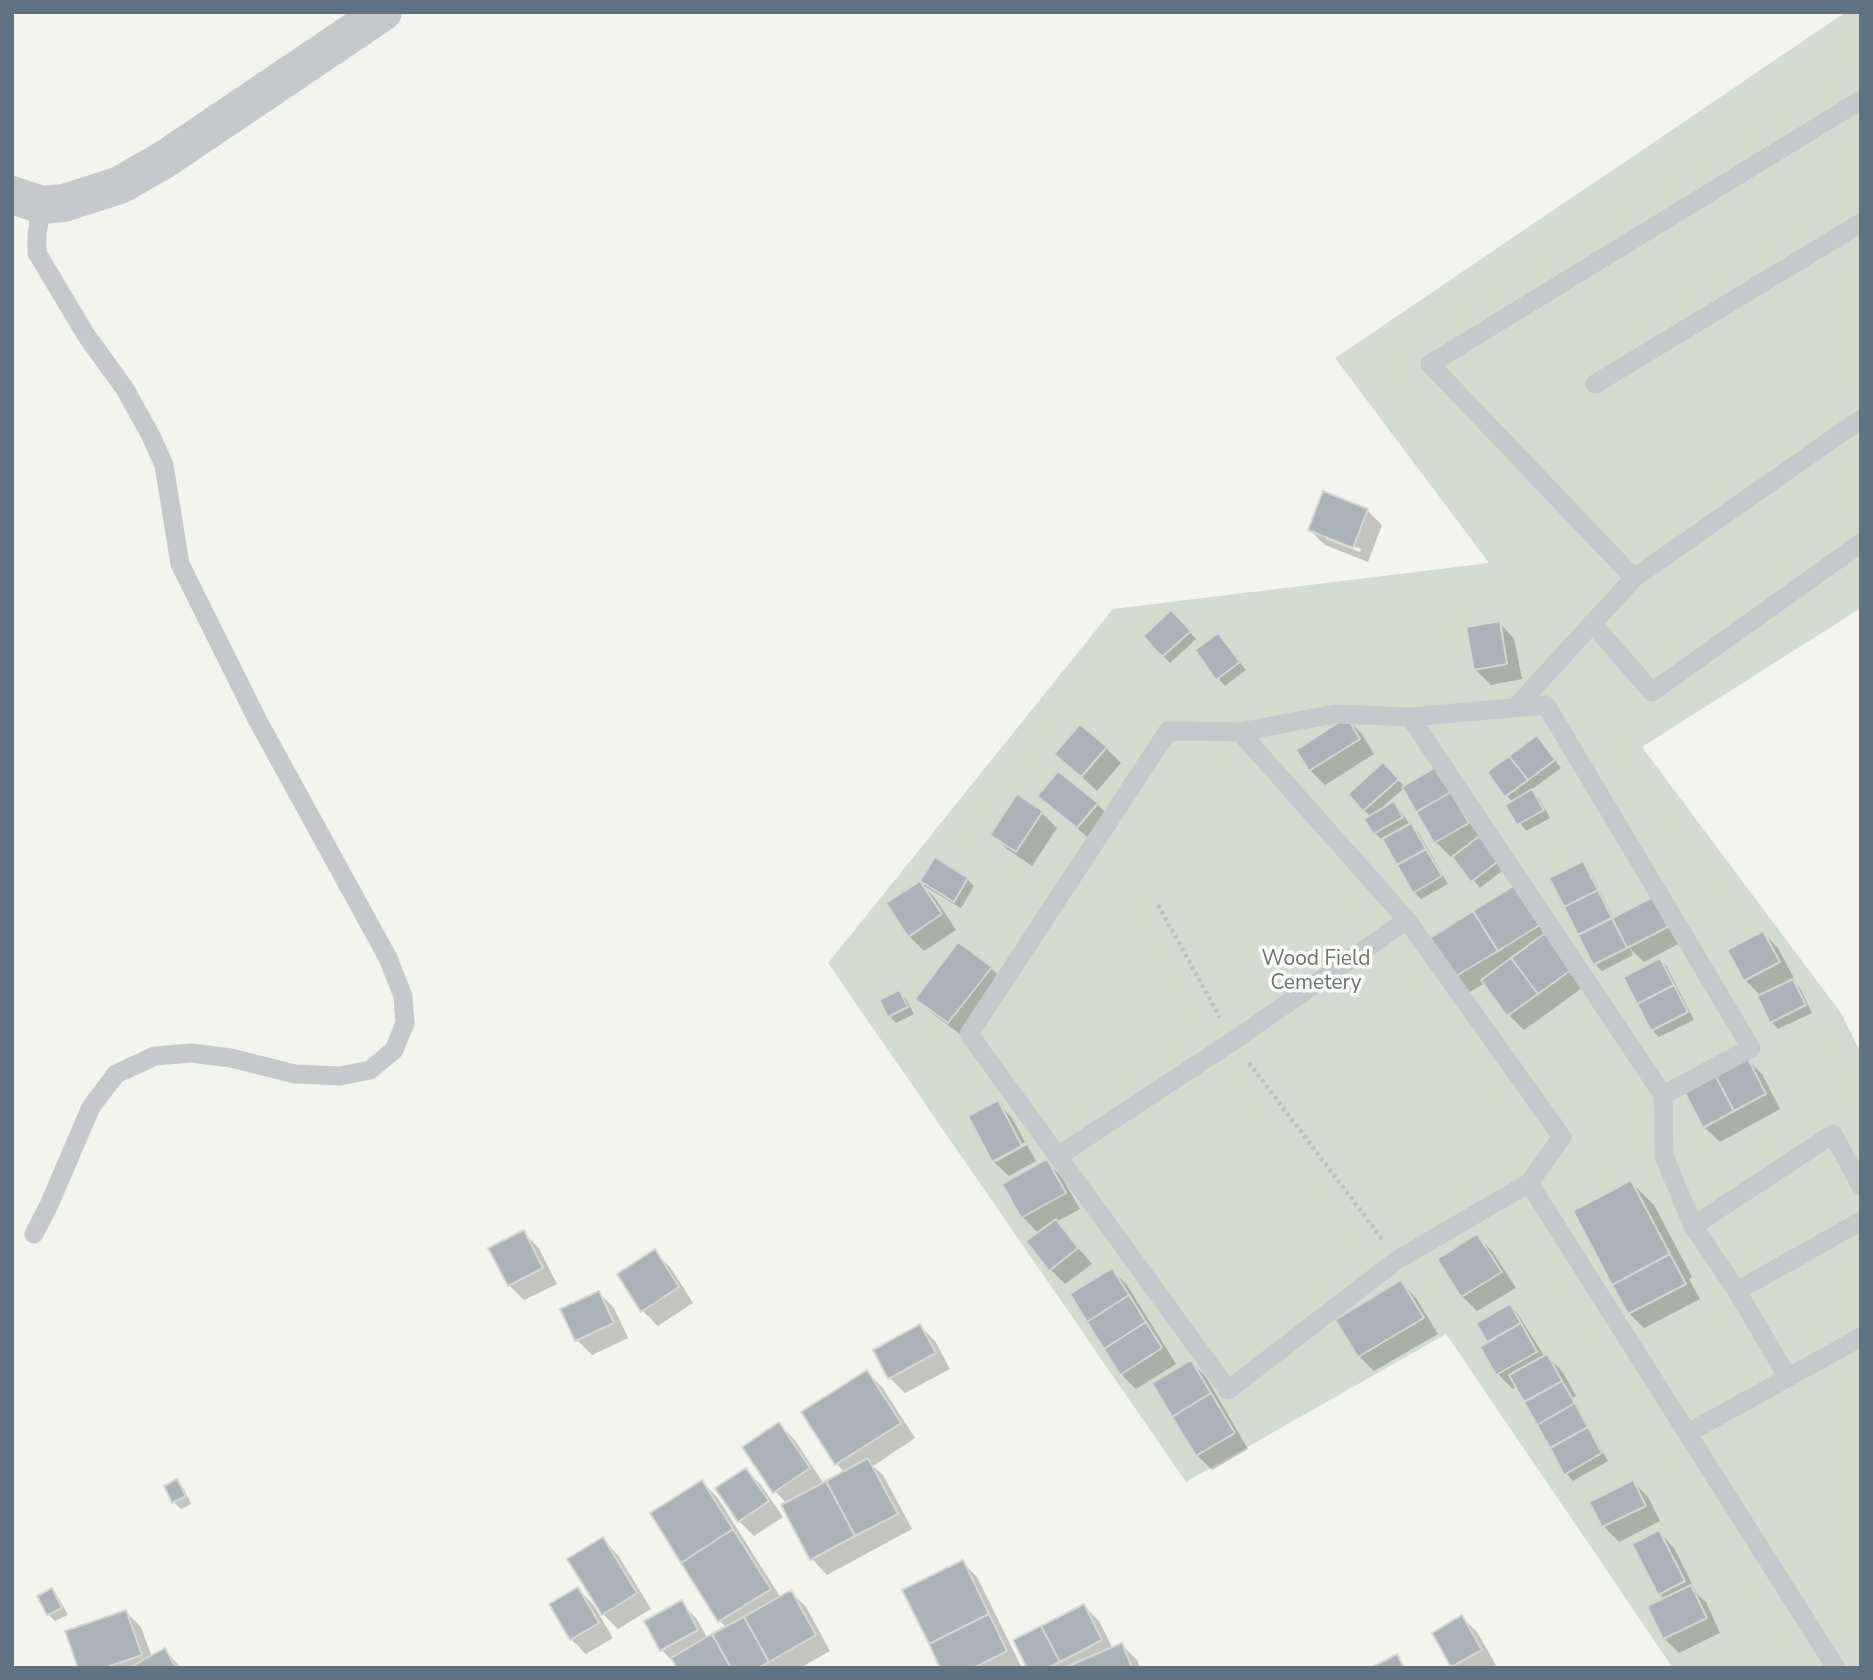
<!DOCTYPE html>
<html>
<head>
<meta charset="utf-8">
<style>
	body { margin:0 }
	#map { position:relative; width:1873px; height:1680px; overflow:hidden; background:#f4f4ef; font-family:"Nunito Sans",sans-serif }
	canvas { display:block }
	.frame { position:absolute; inset:0; border:14px solid #607383; pointer-events:none }
</style>
</head>
<body>
<div id="map">
<canvas width="1873" height="1680"></canvas>
<div class="frame"></div>
</div>
<script>
const g = document.querySelector('canvas').getContext('2d');
g.lineJoin = 'round';
function fillPath(path, color) {
  g.fillStyle = color;
  g.fill(path, 'evenodd');
}
function shape(rows) {
  const path = new Path2D();
  for (const r of rows) {
    path.moveTo(r[0], r[1]);
    for (let i = 2; i < r.length; i += 2) path.lineTo(r[i], r[i + 1]);
  }
  return path;
}
function strokePath(path, color, width, dash) {
  g.strokeStyle = color;
  g.lineWidth = width;
  g.lineCap = dash ? 'butt' : 'round';
  g.setLineDash(dash || []);
  g.stroke(path);
}
function write(font, color, halo, rows, align = 'center') {
  g.font = font + ' "Nunito Sans",sans-serif';
  g.lineWidth = 7;
  g.setLineDash([]);
  g.textBaseline = 'middle';
  g.strokeStyle = halo;
  g.fillStyle = color;
  for (const [text, x, y, turn = 0] of rows) {
    g.save();
    g.translate(x, y);
    g.rotate((+turn || 0) * Math.PI / 180);
    g.textAlign = isNaN(turn) ? turn : align;
    if (halo) g.strokeText(text, 0, 0);
    g.fillText(text, 0, 0);
    g.restore();
  }
}
fillPath(shape([
	[1846,12,1861,12,1861,608,1642,747,1841,1013,1861,1053,1861,1668,1673,1668,1446,1334,1186,1482,828,963,1113,609,1489,563,1335,358]
]), '#d4dcd0');
fillPath(shape([
	[1367,510,1382,525,1368,562,1325,545,1310,530],
	[1326,535,1361,549,1360,552,1326,539],
	[1171,612,1196,639,1170,663,1145,636],
	[1499,623,1514,638,1522,679,1491,685,1476,670],
	[1218,635,1246,670,1225,686,1218,678],
	[1347,719,1362,734,1374,754,1325,785,1310,770,1298,751],
	[1537,737,1561,768,1531,790,1539,798,1550,818,1526,831,1507,805,1513,802,1507,796],
	[1106,748,1121,763,1097,791,1057,754],
	[1383,765,1405,787,1436,769,1507,867,1480,888,1454,856,1451,857,1436,842,1404,788,1379,810,1394,804,1401,811,1410,825,1418,832,1448,884,1421,899,1414,892,1384,839,1382,840,1375,833,1367,820,1371,817,1350,795],
	[1040,796,1097,804,1112,819,1093,842],
	[1042,813,1057,828,1032,866,1007,849,992,834],
	[935,859,967,879,974,886,961,908,921,884,935,898,956,930,924,951,909,936,920,884],
	[1582,863,1589,870,1614,919,1652,899,1682,942,1644,962,1630,949,1633,955,1602,971,1595,964],
	[1518,886,1589,983,1524,1030,1509,1015,1485,983,1468,993,1453,978],
	[1763,933,1778,948,1794,978,1791,979,1800,988,1812,1013,1778,1029,1771,1022,1761,996,1745,980,1730,951],
	[1660,960,1667,967,1694,1020,1659,1037,1652,1030],
	[991,968,1006,983,964,1037,933,1014,918,999],
	[899,992,906,999,914,1014,896,1023,889,1016],
	[1746,1059,1762,1074,1780,1109,1720,1142,1704,1127],
	[997,1102,1012,1118,1025,1142,996,1158,996,1162,1027,1145,1036,1161,1009,1176,993,1161],
	[1046,1161,1061,1176,1080,1209,1056,1222,1092,1264,1065,1284,1050,1269,1039,1234,1023,1217,1005,1185],
	[1631,1182,1654,1205,1692,1277,1689,1279,1700,1299,1644,1328,1629,1313],
	[523,1232,538,1247,557,1284,524,1300,509,1285],
	[1477,1236,1492,1251,1516,1288,1477,1311,1462,1296],
	[655,1252,670,1267,693,1303,658,1326,643,1311],
	[1112,1270,1127,1285,1176,1364,1136,1389,1121,1374],
	[1401,1282,1416,1298,1438,1334,1374,1371,1359,1356],
	[599,1293,614,1308,628,1338,592,1355,577,1340],
	[1510,1306,1517,1313,1545,1357,1547,1356,1562,1371,1576,1396,1573,1398,1608,1461,1573,1481,1566,1473,1518,1386,1513,1389,1498,1374,1488,1341],
	[920,1326,935,1341,950,1369,905,1393,890,1378],
	[1191,1362,1206,1377,1248,1449,1212,1470,1197,1455,1154,1384],
	[867,1372,882,1387,915,1438,873,1466,883,1475,912,1529,827,1575,812,1559,783,1505,787,1504,775,1491,779,1424,794,1439,824,1484,845,1473,837,1464,803,1413],
	[746,1470,761,1485,783,1517,754,1536,739,1521],
	[177,1482,184,1489,191,1504,181,1509,174,1502],
	[702,1482,717,1497,781,1598,791,1592,806,1607,830,1651,800,1668,679,1668,662,1650,646,1622,681,1603,696,1618,708,1639,727,1628,720,1621,652,1513],
	[1633,1482,1648,1497,1660,1521,1619,1542,1603,1526,1591,1502],
	[1659,1532,1674,1548,1697,1594,1706,1602,1720,1633,1679,1653,1664,1638,1665,1599,1659,1593],
	[603,1540,618,1555,651,1609,618,1629,603,1614],
	[962,1562,977,1577,1021,1666,942,1668],
	[578,1589,593,1604,613,1638,586,1654,571,1639],
	[51,1590,58,1597,68,1615,55,1621,48,1614],
	[1084,1606,1099,1621,1113,1649,1122,1645,1137,1660,1140,1668,1029,1668],
	[126,1612,141,1627,152,1657,165,1650,181,1668,79,1668],
	[1462,1617,1477,1632,1496,1665,1491,1668,1455,1668,1453,1666]
]), '#0003');
const building = shape([
	[1323,491,1368,509,1353,548,1308,530,1323,491],
	[1171,610,1191,631,1162,657,1143,636,1171,610],
	[1500,621,1507,664,1474,670,1466,627,1500,621],
	[1218,633,1240,662,1216,680,1195,650,1218,633],
	[1347,717,1360,739,1309,771,1296,750,1347,717],
	[1080,724,1107,747,1081,777,1054,754,1080,724],
	[1537,735,1555,760,1528,780,1509,756,1537,735],
	[1509,756,1528,780,1505,797,1487,772,1509,756],
	[1383,762,1399,779,1363,811,1348,794,1383,762],
	[1436,767,1451,792,1416,812,1402,787,1436,767],
	[1058,771,1098,803,1077,828,1037,796,1058,771],
	[1532,789,1544,810,1517,825,1505,805,1532,789],
	[1451,792,1469,823,1434,843,1416,812,1451,792],
	[1017,794,1043,811,1016,852,990,835,1017,794],
	[1394,801,1403,817,1373,834,1364,819,1394,801],
	[1411,823,1426,849,1397,865,1382,839,1411,823],
	[1482,834,1501,859,1471,882,1452,857,1482,834],
	[1426,849,1442,876,1413,893,1397,865,1426,849],
	[935,857,968,878,954,902,920,881,935,857],
	[1583,861,1598,890,1564,907,1549,878,1583,861],
	[920,881,942,914,908,937,886,903,920,881],
	[1518,883,1543,923,1498,951,1473,911,1518,883],
	[1598,890,1612,918,1578,935,1564,907,1598,890],
	[1653,897,1668,927,1627,948,1612,918,1653,897],
	[1473,911,1498,951,1451,979,1427,940,1473,911],
	[1612,918,1627,948,1593,965,1578,935,1612,918],
	[1548,931,1575,967,1538,994,1511,958,1548,931],
	[1763,931,1780,962,1744,981,1727,950,1763,931],
	[958,942,992,967,948,1023,915,999,958,942],
	[1511,958,1538,994,1507,1016,1481,980,1511,958],
	[1660,958,1674,985,1637,1004,1623,977,1660,958],
	[1793,979,1806,1005,1770,1023,1757,996,1793,979],
	[1674,985,1688,1012,1651,1031,1637,1004,1674,985],
	[899,990,908,1007,888,1017,879,1000,899,990],
	[1747,1057,1766,1094,1734,1111,1715,1075,1747,1057],
	[1715,1075,1734,1111,1703,1128,1684,1091,1715,1075],
	[998,1100,1022,1146,992,1162,968,1116,998,1100],
	[1047,1159,1066,1193,1021,1218,1002,1184,1047,1159],
	[1631,1180,1670,1254,1612,1285,1573,1211,1631,1180],
	[1056,1219,1078,1248,1049,1271,1026,1241,1056,1219],
	[524,1230,543,1268,508,1286,488,1248,524,1230],
	[1477,1234,1502,1272,1461,1297,1437,1259,1477,1234],
	[655,1249,679,1287,641,1312,617,1274,655,1249],
	[1670,1254,1686,1284,1628,1314,1612,1285,1670,1254],
	[1112,1268,1129,1295,1087,1322,1070,1294,1112,1268],
	[1401,1280,1424,1318,1358,1357,1335,1320,1401,1280],
	[599,1291,614,1323,575,1341,560,1309,599,1291],
	[1129,1295,1146,1322,1104,1349,1087,1322,1129,1295],
	[1510,1304,1521,1323,1487,1342,1476,1323,1510,1304],
	[1146,1322,1162,1348,1120,1375,1104,1349,1146,1322],
	[1521,1323,1537,1352,1496,1375,1480,1347,1521,1323],
	[920,1324,936,1353,888,1379,873,1350,920,1324],
	[1547,1354,1562,1381,1524,1402,1509,1375,1547,1354],
	[1191,1360,1211,1393,1172,1417,1152,1383,1191,1360],
	[867,1370,901,1423,835,1465,801,1412,867,1370],
	[1562,1381,1575,1403,1537,1425,1524,1402,1562,1381],
	[1211,1393,1235,1433,1196,1456,1172,1417,1211,1393],
	[1575,1403,1588,1427,1550,1448,1537,1425,1575,1403],
	[779,1422,810,1468,773,1493,742,1447,779,1422],
	[1588,1427,1602,1453,1564,1475,1550,1448,1588,1427],
	[868,1458,898,1514,855,1536,826,1481,868,1458],
	[746,1468,769,1501,738,1522,715,1488,746,1468],
	[177,1479,186,1496,172,1503,164,1486,177,1479],
	[702,1480,733,1529,681,1563,650,1513,702,1480],
	[1633,1480,1646,1506,1602,1527,1589,1502,1633,1480],
	[826,1481,855,1536,810,1560,781,1505,826,1481],
	[733,1529,771,1589,718,1622,681,1563,733,1529],
	[1659,1530,1685,1581,1658,1595,1632,1544,1659,1530],
	[603,1537,637,1593,602,1615,567,1559,603,1537],
	[963,1560,989,1614,929,1644,902,1590,963,1560],
	[1691,1585,1707,1618,1663,1639,1647,1606,1691,1585],
	[578,1587,599,1623,570,1640,549,1604,578,1587],
	[52,1588,62,1608,47,1615,37,1596,52,1588],
	[791,1590,816,1635,769,1662,744,1617,791,1590],
	[682,1600,698,1630,660,1651,644,1621,682,1600],
	[1084,1604,1102,1640,1060,1662,1041,1626,1084,1604],
	[126,1610,142,1655,104,1668,78,1668,65,1631,126,1610],
	[989,1614,1007,1651,973,1668,940,1668,929,1644,989,1614],
	[1462,1615,1482,1650,1451,1667,1432,1633,1462,1615],
	[744,1617,769,1662,758,1668,731,1668,712,1634,744,1617],
	[1041,1626,1060,1662,1048,1668,1027,1668,1013,1640,1041,1626],
	[712,1634,731,1668,677,1668,671,1658,712,1634],
	[1122,1643,1132,1668,1067,1668,1066,1667,1122,1643],
	[165,1648,176,1668,129,1668,165,1648],
	[1397,1654,1404,1668,1371,1668,1397,1654]
]);
fillPath(building, '#abb3b8');
strokePath(building, '#d5d5d2', 2);
strokePath(shape([
	[1158,905,1220,1017],
	[1249,1063,1383,1240]
]), '#bec0c2', 4.5, [3.5, 3.5]);
strokePath(shape([
	[1595,384,1861,223],
	[1634,578,1430,364,1861,100],
	[1592,623,1652,692,1861,543],
	[1515,708,1634,578,1861,419],
	[1410,717,1663,1095],
	[1240,732,1407,920,1562,1137,1529,1183,1397,1260,1228,1390,969,1034,1168,731,1240,732,1334,714,1410,717,1546,705,1751,1048,1663,1095,1664,1156,1693,1226,1737,1291,1787,1376],
	[1058,1156,1233,1041,1407,920],
	[1529,1183,1836,1668],
	[1693,1226,1833,1134,1861,1186],
	[34,1234,49,1205,91,1107,116,1074,155,1056,191,1053,231,1058,295,1074,340,1076,370,1070,394,1050,405,1023,403,996,388,958,258,721,180,564,164,465,151,436,125,389,86,335,37,253,37,234,42,205],
	[1737,1291,1861,1221],
	[1688,1433,1861,1337]
]), '#c6c9cc', 19);
strokePath(shape([
	[12,195,42,205,64,203,120,185,165,159,383,12]
]), '#c6c9cc', 38);
write('21px', '#657a60', '#fff', [
	["Wood Field",1316,960],
	["Cemetery",1316,984]
]);
</script>
</body>
</html>
